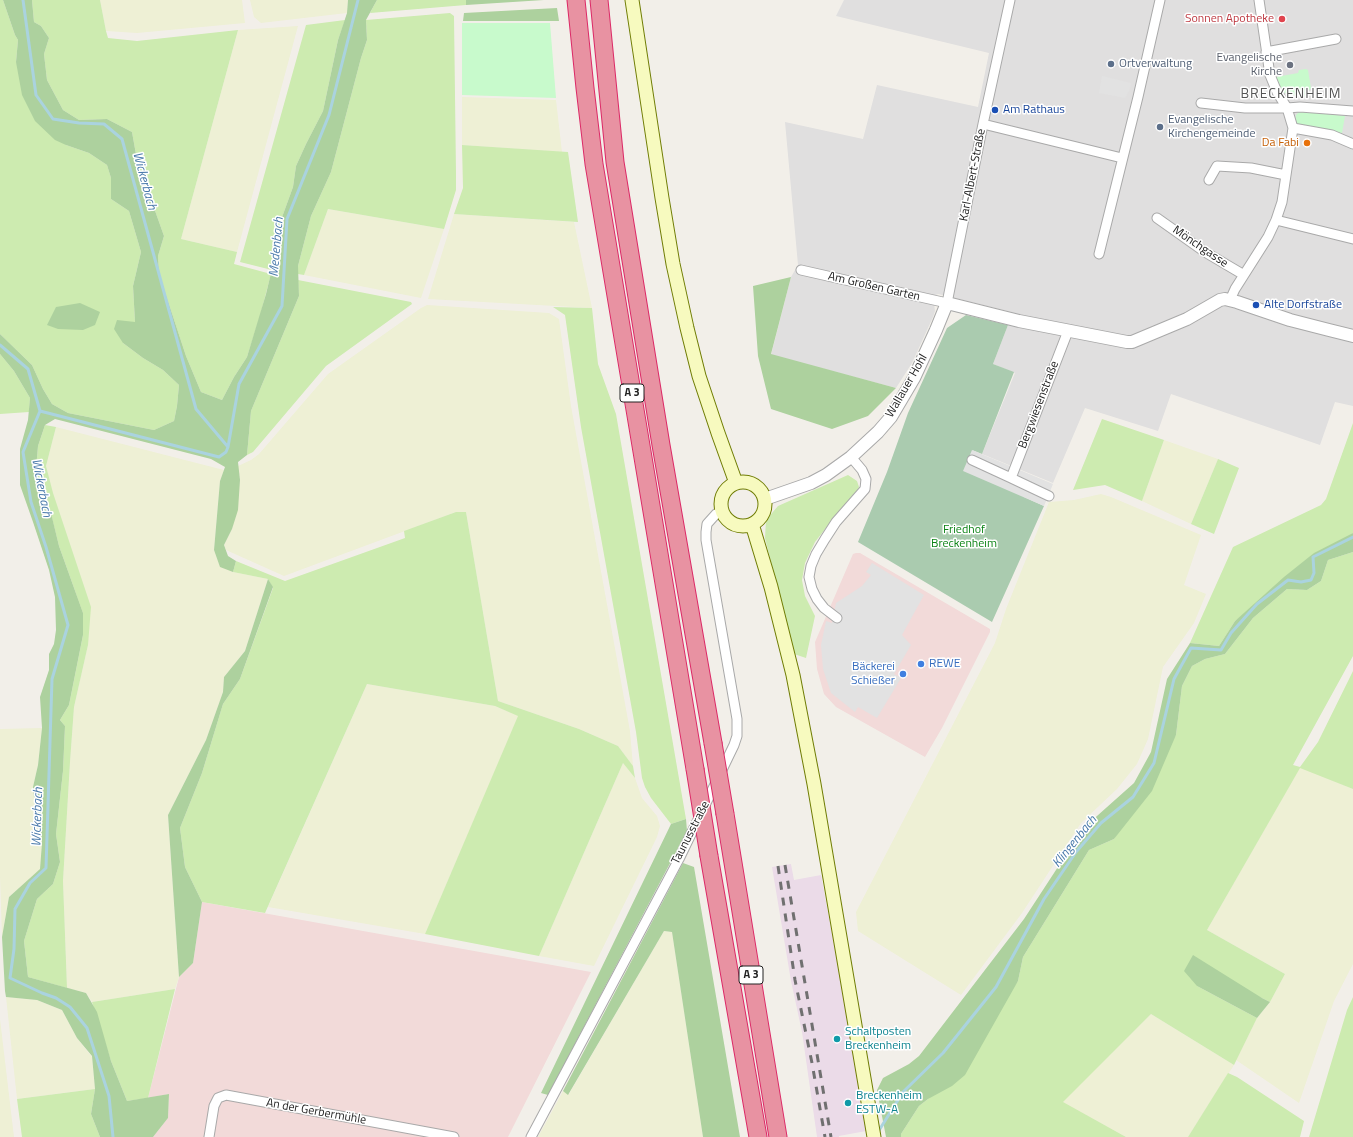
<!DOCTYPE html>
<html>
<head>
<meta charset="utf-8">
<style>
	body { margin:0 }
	canvas { display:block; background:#f2efe9 }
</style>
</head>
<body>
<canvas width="1353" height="1137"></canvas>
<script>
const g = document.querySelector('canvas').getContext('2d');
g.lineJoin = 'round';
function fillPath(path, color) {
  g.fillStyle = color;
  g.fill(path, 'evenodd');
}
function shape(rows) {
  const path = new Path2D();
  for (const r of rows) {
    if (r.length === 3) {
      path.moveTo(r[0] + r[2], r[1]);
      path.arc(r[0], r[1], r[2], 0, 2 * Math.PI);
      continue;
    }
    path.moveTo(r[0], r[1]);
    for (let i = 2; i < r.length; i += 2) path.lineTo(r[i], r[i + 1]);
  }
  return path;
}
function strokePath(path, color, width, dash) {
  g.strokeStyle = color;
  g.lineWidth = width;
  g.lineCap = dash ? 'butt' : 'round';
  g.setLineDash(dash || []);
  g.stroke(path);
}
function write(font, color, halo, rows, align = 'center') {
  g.font = font + ' "Titillium Web",sans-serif';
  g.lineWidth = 3;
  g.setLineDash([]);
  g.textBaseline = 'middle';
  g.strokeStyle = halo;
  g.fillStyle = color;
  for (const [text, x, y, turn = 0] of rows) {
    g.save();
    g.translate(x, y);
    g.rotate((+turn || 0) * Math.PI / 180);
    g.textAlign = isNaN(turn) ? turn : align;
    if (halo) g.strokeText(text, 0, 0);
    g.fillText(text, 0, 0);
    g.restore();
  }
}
fillPath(shape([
	[844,0,1353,0,1353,406,1335,402,1320,445,1171,394,1158,431,1085,408,1053,483,982,454,1015,373,993,364,1008,325,1011,312,938,294,933,296,935,311,933,317,912,363,896,388,771,355,791,277,798,265,785,122,863,139,877,85,978,107,989,53,836,16]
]), '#e0dfdf');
fillPath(shape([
	[856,553,860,553,990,629,990,632,942,728,925,757,836,707,824,694,817,669,815,642,853,554],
	[202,902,591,972,508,1137,153,1137,168,1118,169,1094,148,1098,179,977,193,963]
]), '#f2dad9');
fillPath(shape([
	[791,864,794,880,821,875,849,1025,866,1131,839,1136,839,1137,817,1137,802,1032,791,981,772,867]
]), '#ebdbe8');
fillPath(shape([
	[100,0,242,0,245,23,137,33,106,31],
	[250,0,348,0,347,13,261,23,254,17],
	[298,26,237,252,181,239,238,30],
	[462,97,556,100,562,152,462,145],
	[328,209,444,229,421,298,304,275],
	[454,214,574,222,592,308,428,299],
	[427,305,549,313,559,319,571,406,630,731,633,766,618,746,579,729,498,701,466,512,456,512,284,576,226,550,224,545,232,529,240,480,238,466,251,460,259,454,328,374,421,308],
	[56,427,224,470,220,481,214,550,220,566,233,572,268,579,245,651,224,677,223,692,206,740,168,815,179,977,175,989,92,1002,86,993,67,988,63,881,70,762,74,707,88,645,46,466],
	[1164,440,1218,459,1191,524,1142,501],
	[1101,494,1111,497,1201,535,1184,585,1206,594,1194,623,1163,667,1148,739,1137,764,1117,789,1081,823,1022,913,961,995,858,931,856,912,995,643,1006,609,1049,502,1074,500],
	[367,684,495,706,519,716,425,934,268,907],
	[42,728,38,765,33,787,35,808,42,843,40,869,9,897,2,937,0,876,0,729],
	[623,763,635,778,642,798,657,816,660,826,657,837,594,966,539,956],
	[1300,767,1353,789,1353,964,1334,1001,1299,1103,1236,1060,1257,1018,1270,1002,1285,974,1207,930],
	[664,931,672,932,703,1137,538,1137,563,1091,569,1094],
	[6,997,37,1000,62,1010,77,1038,92,1057,95,1089,17,1099],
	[1151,1014,1234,1065,1188,1137,1126,1137,1062,1102],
	[0,1019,14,1137,0,1137]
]), '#eef0d5');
fillPath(shape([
	[0,0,3,0,15,35,18,40,16,62,66,145,89,153,107,165,111,178,111,199,129,211,141,252,133,286,135,322,123,343,143,358,163,370,179,385,177,406,174,421,154,430,68,413,52,404,43,389,32,365,0,334],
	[32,0,100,0,106,31,108,38,137,41,238,30,181,239,237,252,234,264,271,274,260,316,247,357,234,377,222,400,201,392,186,356,159,274,158,256,164,236,137,160,132,132,107,119,79,120,63,110,47,80,44,54,49,38,41,26,34,22],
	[377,0,466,0,466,5,370,13],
	[450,13,454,16,456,174,456,190,444,229,328,209,304,275,298,274,298,266,311,216,331,172,361,58,367,40,366,20],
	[345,20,338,40,323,111,306,144,296,166,293,187,281,220,274,244,272,270,240,262,306,25],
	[462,145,568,152,578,222,454,214,463,188],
	[298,280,411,302,412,304,326,366,253,452,247,455,251,411,299,296],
	[553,307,592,308,598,364,616,414,686,819,671,824,651,798,645,787,642,778,636,732,581,427,565,315],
	[0,354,14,371,30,398,29,412,0,414],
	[1102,419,1164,440,1142,501,1105,485,1073,490],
	[1353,423,1353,533,1235,621,1219,646,1190,643,1233,547,1321,505,1326,499],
	[45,425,56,427,46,466,53,493,91,607,88,645,74,707,70,762,63,881,67,988,28,977,24,941,37,899,53,884,60,862,56,834,63,771,65,726,60,720,69,705,83,635,83,613,59,546,50,510,42,499,36,469,38,446],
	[1218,459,1239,468,1214,534,1191,524],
	[848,475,857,481,859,487,856,493,840,510,815,542,805,563,802,580,805,596,815,616,806,658,794,654,765,538,766,520,778,506],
	[456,512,466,512,498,701,579,729,618,746,633,766,635,778,623,763,539,956,425,934,518,716,495,706,367,684,265,913,202,902,185,867,180,828,202,773,223,704,240,679,273,588,268,579,233,572,236,561,285,581,405,538,404,531],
	[1353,552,1353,656,1293,765,1300,767,1318,742,1353,671,1353,789,1300,768,1207,930,1285,974,1270,1002,1262,998,1197,986,1257,1018,1234,1065,1151,1014,1063,1102,1126,1137,901,1137,901,1134,919,1106,928,1099,1018,981,1023,957,1089,850,1114,839,1176,735,1182,686,1192,666,1205,659,1225,654,1253,618,1287,589,1307,590,1321,581,1328,560],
	[175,989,148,1098,127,1101,111,1061,92,1002],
	[1353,997,1353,1137,1309,1137,1347,1010],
	[1228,1073,1237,1077,1304,1121,1300,1137,1188,1137],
	[95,1089,91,1114,100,1137,22,1137,17,1099]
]), '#cdebb0');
fillPath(shape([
	[3,0,32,0,34,22,41,26,49,38,44,54,47,80,63,110,79,120,107,119,132,132,137,160,164,236,158,256,159,274,186,356,201,392,222,400,234,377,247,357,266,294,272,269,274,244,281,220,293,187,296,166,306,144,323,111,338,40,347,13,348,0,377,0,366,20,367,40,361,58,331,172,311,216,298,266,299,296,251,411,247,455,238,462,240,480,238,510,232,529,224,545,228,556,236,561,233,572,220,567,214,550,220,481,225,467,211,459,55,419,45,425,38,446,36,469,42,499,50,509,59,546,83,613,83,635,69,705,60,720,65,726,63,771,56,834,60,862,53,884,37,899,24,941,28,977,86,993,97,1012,111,1061,127,1101,169,1094,168,1118,153,1137,100,1137,91,1114,95,1089,92,1056,77,1038,62,1010,37,1000,6,997,5,991,2,937,9,897,40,869,42,843,35,808,33,787,38,765,42,728,40,697,49,670,49,654,54,644,56,630,55,597,49,570,33,522,20,485,20,449,28,420,30,398,14,371,0,354,0,334,32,365,43,389,52,404,68,413,154,430,174,421,177,406,179,385,163,370,143,358,123,343,114,329,117,320,135,322,133,286,141,252,129,211,111,199,111,178,107,165,89,153,66,145,55,140,35,121,22,95,16,62,18,40,15,35],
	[466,0,544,0,466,5],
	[557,8,559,21,463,21,464,13],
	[791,277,771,354,896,388,868,416,832,429,771,409,758,356,753,286],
	[80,303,100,312,95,325,83,330,58,329,47,325,56,307],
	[1353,533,1353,552,1328,560,1321,581,1307,590,1287,589,1253,618,1225,654,1205,659,1192,666,1182,686,1176,735,1152,791,1114,839,1089,850,1023,957,1018,981,965,1075,952,1086,928,1099,919,1106,901,1134,901,1137,886,1137,877,1090,883,1078,909,1064,919,1056,1024,919,1069,850,1088,824,1134,783,1151,752,1167,679,1190,643,1219,646,1235,621,1284,577,1314,553],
	[268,579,273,587,240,679,223,704,202,773,180,828,185,867,202,902,193,963,179,977,168,815,206,740,223,692,224,677,245,651],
	[686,819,687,831,548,1095,541,1093,671,824],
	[683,863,694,867,740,1137,703,1137,672,932,664,931,568,1095,563,1091],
	[1193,955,1262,998,1270,1002,1257,1018,1197,986,1184,971]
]), '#add19e');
fillPath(shape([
	[966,315,1008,325,993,364,1014,372,982,454,972,450,1024,497,1044,506,992,622,858,542,887,472,908,413,947,328]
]), '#aacbaf');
fillPath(shape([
	[462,23,550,23,556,98,462,95],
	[1306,69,1308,70,1311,88,1304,97,1297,96,1285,93,1280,88,1276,77,1298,73,1299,70],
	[1300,111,1345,116,1342,133,1298,125,1295,120,1296,115]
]), '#c8facc');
fillPath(shape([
	[1102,76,1131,83,1129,91,1125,98,1099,93],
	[972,450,1053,484,1044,506,963,471],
	[872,563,924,595,902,635,911,645,894,674,901,678,877,718,858,707,855,712,831,693,823,669,821,645,826,621,832,623,836,603,862,586,871,575,866,572]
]), '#e2e2e2');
strokePath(shape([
	[23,0,36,95,53,119,79,123,104,124,122,139,196,409,228,447,226,452,219,457,40,411,23,452,31,502,46,547,68,625,52,679,46,868,30,883,15,909,14,949,10,978,42,993,56,998,70,1007,87,1028,109,1096,113,1137],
	[0,345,28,369,40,411],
	[228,447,239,384,282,306,287,219,329,115,358,0],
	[878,1132,903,1092,943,1053,996,987,1044,899,1076,852,1101,823,1133,797,1154,763,1174,679,1191,648,1221,650,1231,633,1257,604,1288,580,1301,582,1311,580,1314,573,1313,557,1353,537]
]), '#aad3df', 3);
const minor = shape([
	[1266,52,1336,39],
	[1201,103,1245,108,1287,108,1300,107,1353,111],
	[983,124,1122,158],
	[1293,128,1332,135,1353,144],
	[1209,180,1217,166,1251,168,1286,175],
	[1157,218,1205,252,1244,275],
	[1276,220,1353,239],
	[1099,254,1138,97,1160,0],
	[801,270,947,303,983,124,1010,0],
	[1230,300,1235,289,1268,237,1276,220,1282,202,1293,128,1287,108,1277,92,1270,75,1259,0],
	[972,460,1011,478],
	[1049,496,1011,478,1068,331],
	[837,618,824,608,817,599,812,589,809,577,811,566,816,554,825,539,836,522,865,489,866,479,862,470,851,457],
	[209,1137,214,1106,218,1098,226,1095,454,1137],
	[531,1137,679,859,734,745,737,736,737,719,706,540,706,532,707,524,716,514,722,511]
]);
const tertiary = shape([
	[765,499,811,483,826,475,851,457,878,432,891,417,914,378,936,330,947,303,1019,321,1127,342,1132,342,1187,319,1220,300,1225,299,1237,302,1290,320,1329,330,1353,336]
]);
const secondary = shape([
	[632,0,662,198,673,264,687,328,699,376,718,433,736,483],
	[743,504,22],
	[752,524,771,587,793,675,814,784,874,1137]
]);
const motorway = shape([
	[576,0,585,88,594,164,695,769],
	[599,0,615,162,661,445,713,743],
	[725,814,778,1137],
	[709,856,758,1137]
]);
strokePath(minor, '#a9a9a9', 11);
strokePath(tertiary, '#a9a9a9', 14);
strokePath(secondary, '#707d05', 15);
strokePath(motorway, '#dc2a67', 19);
strokePath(minor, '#fff', 9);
strokePath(tertiary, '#fff', 12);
strokePath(secondary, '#f7fabf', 13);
strokePath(motorway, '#e892a2', 17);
strokePath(shape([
	[785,865,831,1137],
	[778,866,795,980,812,1063,825,1137]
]), '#707070', 3, [8, 8]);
const motorwayBridge = shape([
	[713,743,725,814],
	[695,769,709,856]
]);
strokePath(motorwayBridge, '#dc2a67', 19, []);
strokePath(motorwayBridge, '#e892a2', 17);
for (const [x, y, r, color] of [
	[1282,19,4,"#e0444e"],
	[1111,64,4,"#5c6f8a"],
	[1290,65,4,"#6b7280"],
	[995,110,4,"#1a4fb4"],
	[1160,127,4,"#5c6f8a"],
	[1307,143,4,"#e8710a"],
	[1256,305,4,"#1a4fb4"],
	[921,664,4,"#3f7fe0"],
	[903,674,4,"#3f7fe0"],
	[837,1039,4,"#0f9aa8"],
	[848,1103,4,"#0f9aa8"]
]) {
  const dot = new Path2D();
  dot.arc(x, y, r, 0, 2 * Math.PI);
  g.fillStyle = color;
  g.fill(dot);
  strokePath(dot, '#fff', 1.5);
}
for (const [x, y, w] of [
	[632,393,24],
	[751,975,24]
]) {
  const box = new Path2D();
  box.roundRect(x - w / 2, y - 9, w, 18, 3);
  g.fillStyle = '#fff';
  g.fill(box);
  strokePath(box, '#222', 1);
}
write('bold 11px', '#222', null, [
	["A 3",632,393],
	["A 3",751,975]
]);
write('12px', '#be3a42', '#fff', [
	["Sonnen Apotheke",1274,19]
], 'right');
write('12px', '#5b616d', '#fff', [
	["Evangelische",1282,58],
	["Kirche",1282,72]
], 'right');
write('12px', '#4e5e75', '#fff', [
	["Ortverwaltung",1119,64],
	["Evangelische",1168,120],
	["Kirchengemeinde",1168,134]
], 'left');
write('12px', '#164399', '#fff', [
	["Am Rathaus",1003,110],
	["Alte Dorfstraße",1264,305]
], 'left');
write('12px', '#c56008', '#fff', [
	["Da Fabi",1299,143]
], 'right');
write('12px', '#222', '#fff', [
	["Karl-Albert-Straße",973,175,-79],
	["Mönchgasse",1200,247,34],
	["Am Großen Garten",874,287,13],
	["Wallauer Hohl",907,386,-60],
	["Bergwiesenstraße",1039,405,-69],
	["Taunusstraße",691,833,-63],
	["An der Gerbermühle",316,1112,10]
]);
write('12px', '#0c8416', '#fff', [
	["Friedhof",964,530],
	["Breckenheim",964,544]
]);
write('12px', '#366cbe', '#fff', [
	["REWE",929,664],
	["Bäckerei",895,667,"right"],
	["Schießer",895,681,"right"]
], 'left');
write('12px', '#0d838f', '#fff', [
	["Schaltposten",845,1032],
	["Breckenheim",845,1046],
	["Breckenheim",856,1096],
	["ESTW-A",856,1110]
], 'left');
write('italic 13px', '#4a7aab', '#fff', [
	["Wickerbach",144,181,75],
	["Medenbach",277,247,-85],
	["Wickerbach",41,488,79],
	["Wickerbach",38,817,-88],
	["Klingenbach",1075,842,-51]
]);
g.letterSpacing = '1px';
write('14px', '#555', '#fff', [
	["BRECKENHEIM",1291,95]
]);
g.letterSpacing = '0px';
</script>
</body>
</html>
